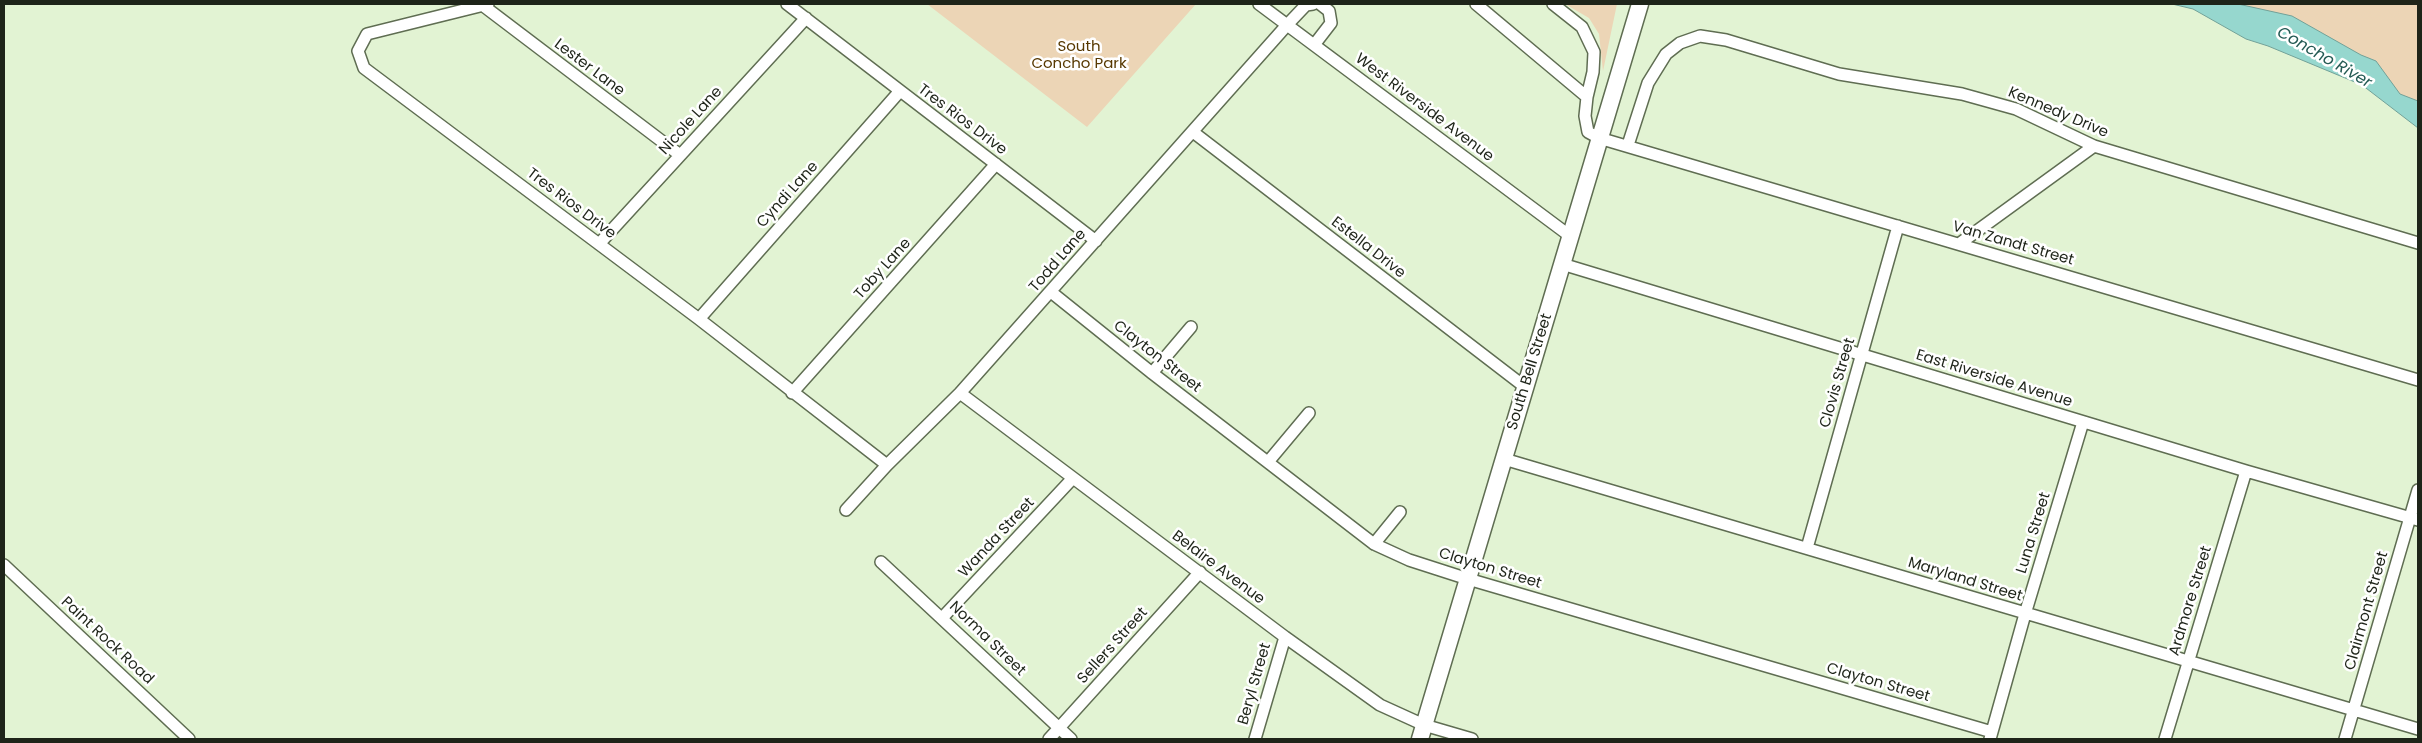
<!DOCTYPE html>
<html>
<head>
<meta charset="utf-8">
<style>
	body { margin:0 }
	#map { position:relative; width:2422px; height:743px; overflow:hidden; background:#e2f3d3; font-family:Poppins,sans-serif }
	canvas { display:block }
	.frame { position:absolute; inset:0; border:5px solid #1e2419; pointer-events:none }
</style>
</head>
<body>
<div id="map">
<canvas width="2422" height="743"></canvas>
<div class="frame"></div>
</div>
<script>
const g = document.querySelector('canvas').getContext('2d');
g.lineJoin = 'round';
function fillPath(path, color) {
  g.fillStyle = color;
  g.fill(path, 'evenodd');
}
function shape(rows) {
  const path = new Path2D();
  for (const r of rows) {
    path.moveTo(r[0], r[1]);
    for (let i = 2; i < r.length; i += 2) path.lineTo(r[i], r[i + 1]);
  }
  return path;
}
function strokePath(path, color, width, dash) {
  g.strokeStyle = color;
  g.lineWidth = width;
  g.lineCap = dash ? 'butt' : 'round';
  g.setLineDash(dash || []);
  g.stroke(path);
}
function write(font, color, halo, rows, align = 'center') {
  g.font = font + ' Poppins,sans-serif';
  g.lineWidth = 5;
  g.setLineDash([]);
  g.textBaseline = 'middle';
  g.strokeStyle = halo;
  g.fillStyle = color;
  for (const [text, x, y, turn = 0] of rows) {
    g.save();
    g.translate(x, y);
    g.rotate((+turn || 0) * Math.PI / 180);
    g.textAlign = isNaN(turn) ? turn : align;
    if (halo) g.strokeText(text, 0, 0);
    g.fillText(text, 0, 0);
    g.restore();
  }
}
fillPath(shape([
	[927,4,1196,4,1087,127],
	[1565,4,1617,4,1603,71,1599,34,1589,18],
	[2229,4,2418,4,2418,114]
]), '#ecd5b6');
const water = shape([
	[2172,4,2238,4,2292,16,2361,55,2376,61,2400,94,2418,101,2418,128,2362,85,2268,46,2246,39,2193,9,2172,4]
]);
fillPath(water, '#96d7ce');
strokePath(water, '#72a198', 1);
const street = shape([
	[481,4,680,155],
	[488,4,367,34,358,51,364,68,699,319,887,465],
	[787,4,1096,241],
	[1259,4,1570,236],
	[1476,4,1587,97,1585,116,1588,132,1599,138,2418,380],
	[1553,4,1582,27,1594,52,1593,72,1587,97],
	[1314,45,1331,23,1329,11,1320,4],
	[1193,132,1525,387],
	[1628,145,1648,83,1666,54,1680,43,1700,36,1726,40,1839,74,1962,94,2016,109,2094,146,2418,243],
	[599,244,806,18],
	[1959,244,2094,146],
	[1562,264,2246,471,2418,520],
	[1051,292,1152,373,1374,544,1409,560,1468,579,1992,732],
	[699,319,900,91],
	[1152,373,1191,327],
	[792,393,996,164],
	[960,393,1285,637,1380,705,1424,725,1472,739],
	[1504,459,2418,729],
	[1268,462,1309,413],
	[846,510,887,465,960,393,1287,25,1306,5,1313,4],
	[1374,544,1400,512],
	[1807,548,1898,226],
	[881,562,1071,739],
	[4,565,189,739],
	[943,617,1073,478],
	[1049,739,1200,572],
	[1255,739,1285,637],
	[1990,739,2025,614,2083,422],
	[2165,739,2246,471],
	[2345,739,2418,490]
]);
const secondary = shape([
	[1420,739,1640,4]
]);
strokePath(street, '#5f6d52', 14);
strokePath(secondary, '#5f6d52', 19);
strokePath(street, '#fff', 11);
strokePath(secondary, '#fff', 16);
write('15px', '#573801', '#fff', [
	["South",1079,47],
	["Concho Park",1079,64]
]);
write('15px', '#1e2419', '#fff', [
	["Lester Lane",589,68,37],
	["West Riverside Avenue",1424,108,37],
	["Kennedy Drive",2058,113,23],
	["Tres Rios Drive",962,120,37],
	["Nicole Lane",691,121,-48],
	["Cyndi Lane",788,195,-48],
	["Tres Rios Drive",571,204,37],
	["Van Zandt Street",2013,244,16],
	["Estella Drive",1368,248,38],
	["Todd Lane",1058,261,-49],
	["Toby Lane",883,269,-48],
	["Clayton Street",1157,357,38],
	["South Bell Street",1530,372,-73],
	["East Riverside Avenue",1994,379,17],
	["Clovis Street",1838,383,-74],
	["Luna Street",2034,533,-73],
	["Wanda Street",997,538,-47],
	["Belaire Avenue",1218,568,37],
	["Clayton Street",1490,569,17],
	["Maryland Street",1965,580,17],
	["Ardmore Street",2191,601,-73],
	["Clairmont Street",2367,611,-74],
	["Norma Street",987,639,44],
	["Paint Rock Road",107,641,43],
	["Sellers Street",1113,646,-48],
	["Clayton Street",1878,683,16],
	["Beryl Street",1255,684,-74]
]);
write('italic 16px', '#245a54', '#fff', [
	["Concho River",2324,58,30]
]);
</script>
</body>
</html>
